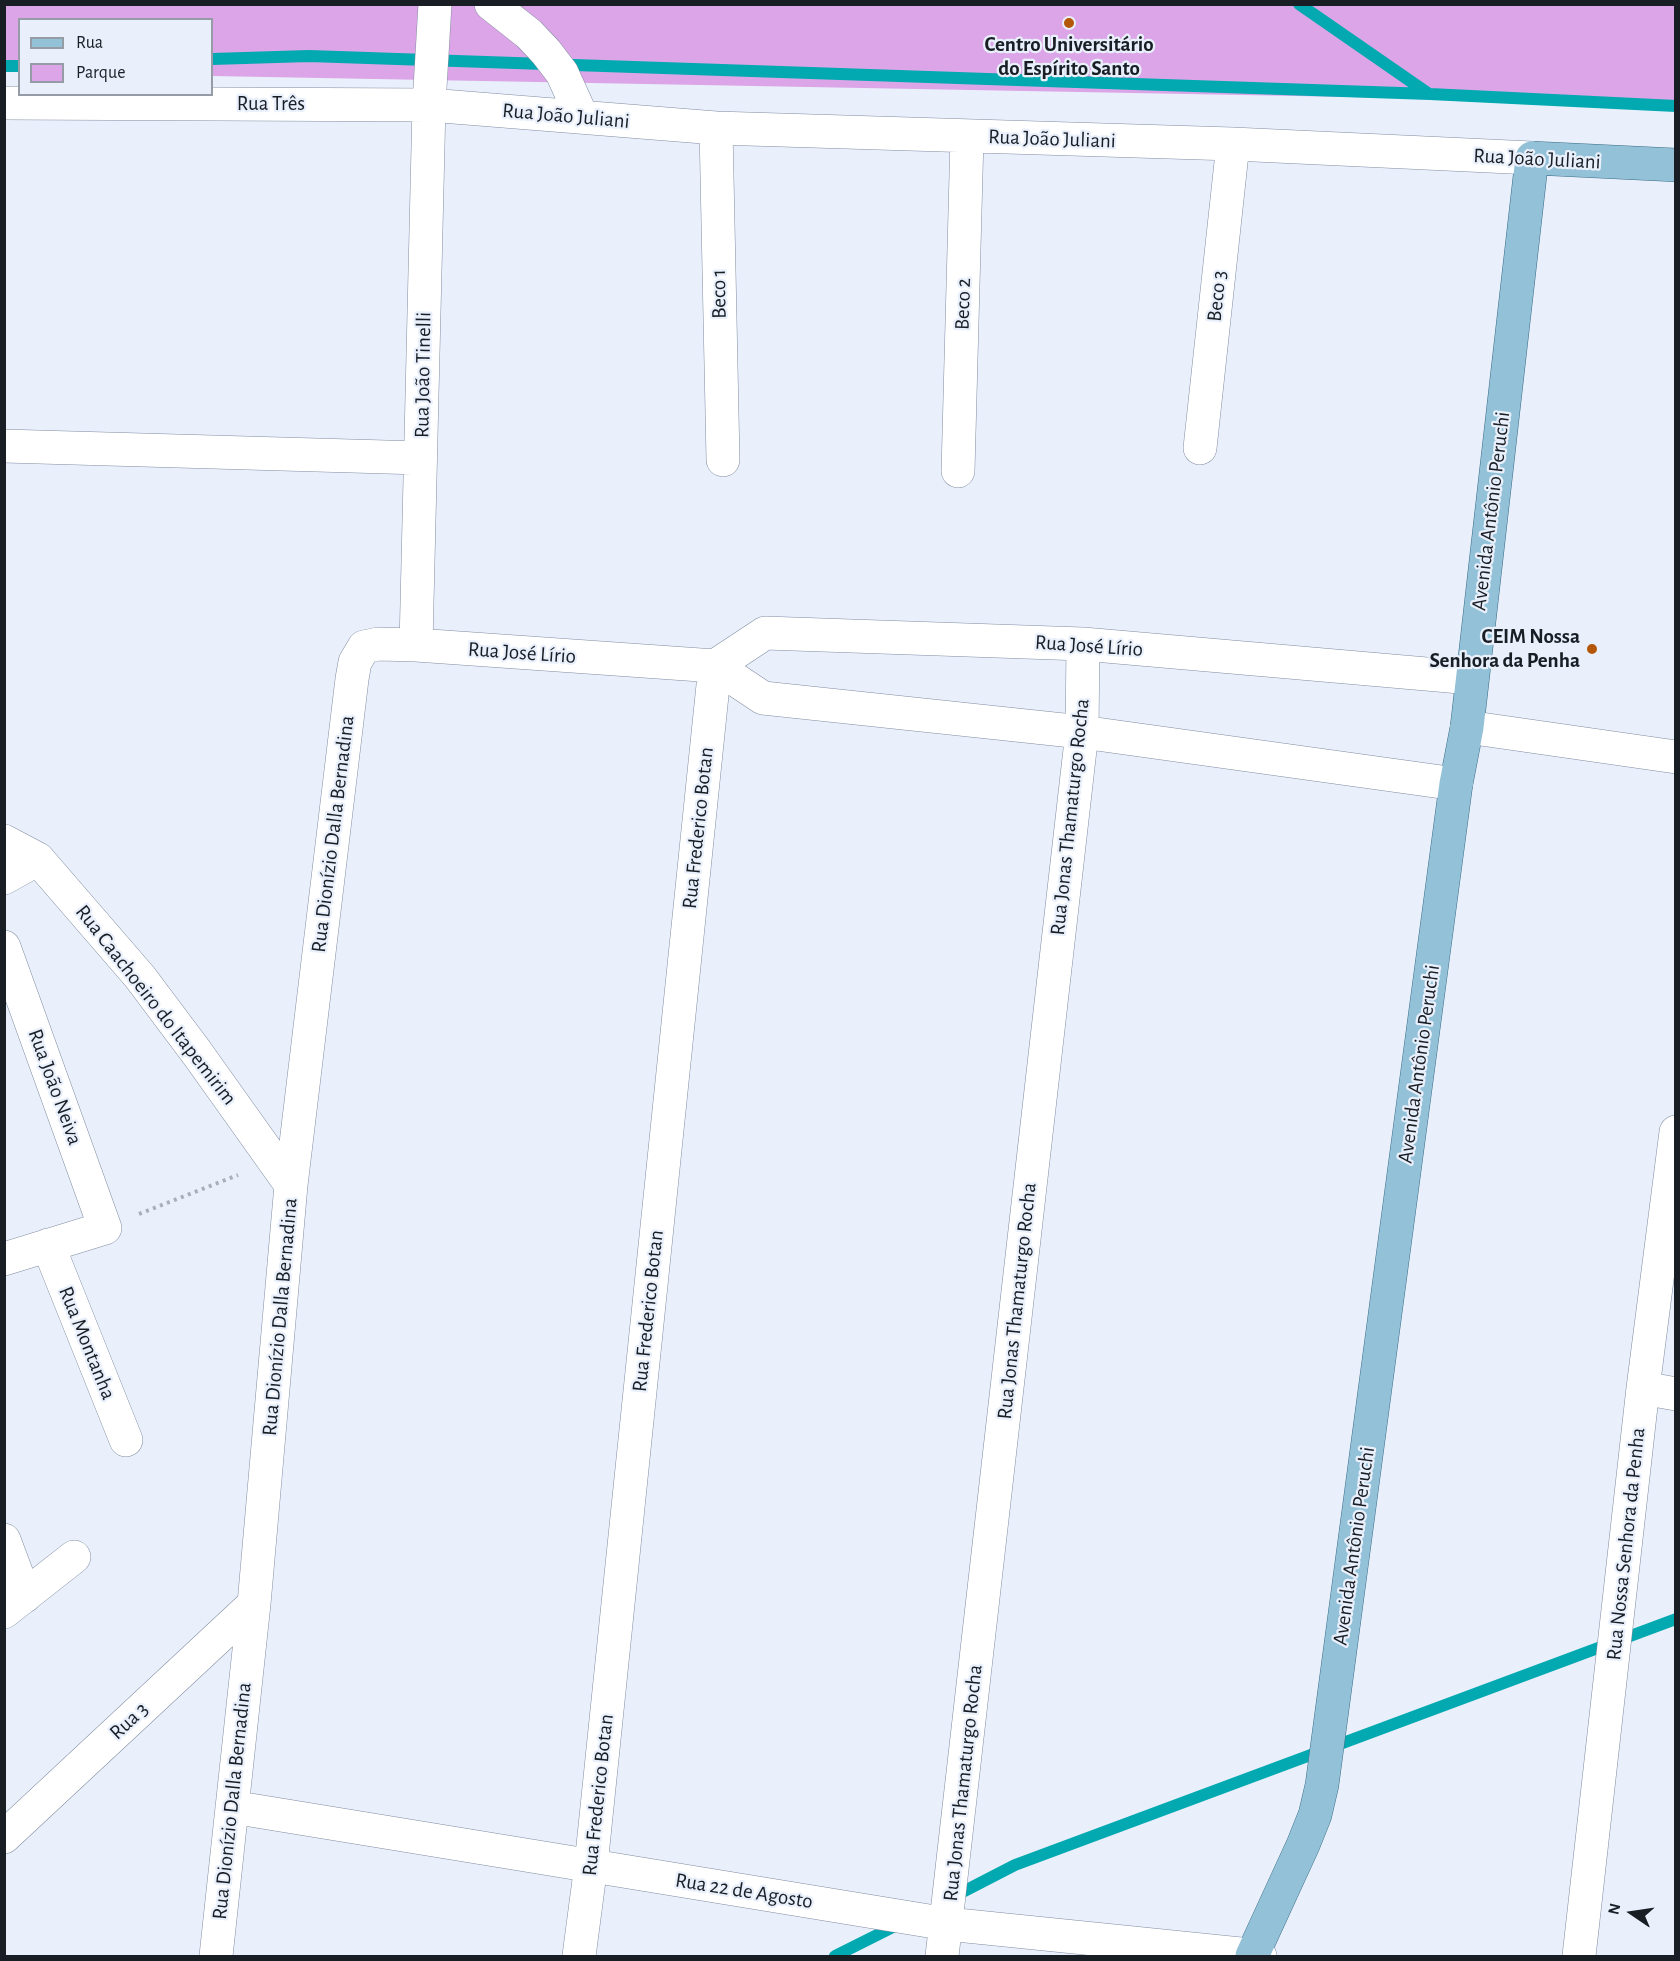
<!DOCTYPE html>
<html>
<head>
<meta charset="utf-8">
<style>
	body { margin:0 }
	#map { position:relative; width:1680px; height:1961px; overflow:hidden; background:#e9f0fc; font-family:"Alegreya Sans",sans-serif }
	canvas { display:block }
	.frame { position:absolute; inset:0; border:6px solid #191e25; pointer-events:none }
	.legend { position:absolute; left:18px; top:18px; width:195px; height:78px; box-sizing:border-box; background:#e9f0fc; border:2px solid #969ca6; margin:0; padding:8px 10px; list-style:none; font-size:18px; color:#191e25 }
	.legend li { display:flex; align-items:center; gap:12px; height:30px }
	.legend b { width:30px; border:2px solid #969ca6 }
	.north { position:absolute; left:1602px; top:1883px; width:60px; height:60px; -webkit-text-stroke:4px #e9f0fc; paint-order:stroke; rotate:283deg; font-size:16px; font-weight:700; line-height:24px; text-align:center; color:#191e25 }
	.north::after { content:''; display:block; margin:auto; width:21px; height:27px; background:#191e25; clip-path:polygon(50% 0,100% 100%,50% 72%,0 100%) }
</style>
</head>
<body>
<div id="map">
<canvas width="1680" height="1961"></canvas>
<div class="frame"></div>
<ul class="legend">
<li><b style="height:8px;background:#93c1d7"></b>Rua</li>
<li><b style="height:16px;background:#dca5e7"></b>Parque</li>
</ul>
<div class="north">N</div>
</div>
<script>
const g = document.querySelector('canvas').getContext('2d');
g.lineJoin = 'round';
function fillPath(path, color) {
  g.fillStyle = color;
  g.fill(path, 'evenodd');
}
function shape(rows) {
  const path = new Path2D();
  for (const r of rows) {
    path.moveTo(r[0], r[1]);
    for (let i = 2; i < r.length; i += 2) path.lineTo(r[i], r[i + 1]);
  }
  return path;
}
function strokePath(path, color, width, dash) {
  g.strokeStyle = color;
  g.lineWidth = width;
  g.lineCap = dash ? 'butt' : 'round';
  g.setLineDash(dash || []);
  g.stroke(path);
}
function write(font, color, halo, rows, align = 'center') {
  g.font = font + ' "Alegreya Sans",sans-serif';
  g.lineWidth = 4.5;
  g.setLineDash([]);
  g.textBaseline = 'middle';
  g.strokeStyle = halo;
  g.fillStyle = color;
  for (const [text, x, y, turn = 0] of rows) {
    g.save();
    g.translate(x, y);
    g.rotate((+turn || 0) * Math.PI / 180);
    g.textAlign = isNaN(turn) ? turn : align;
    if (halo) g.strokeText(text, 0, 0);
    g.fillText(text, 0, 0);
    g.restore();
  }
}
fillPath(shape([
	[5,4,1676,5,1675,103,212,76,212,20,20,20,19,72,5,72]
]), '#dca5e7');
strokePath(shape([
	[1299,4,1429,94],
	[212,59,309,56,1430,94,1676,106],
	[4,66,20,66],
	[951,1898,1015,1865,1676,1619],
	[835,1956,901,1923]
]), '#02a9b0', 12);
const minor = shape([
	[491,4,529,34,546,52,562,73,582,117],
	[4,103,429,105,716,128,1233,144,1532,158],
	[716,128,723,460],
	[4,446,421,458],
	[1200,448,1233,144],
	[958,471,967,137],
	[416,645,429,105,435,4],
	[1467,727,1676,757],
	[4,841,38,859,140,977,197,1053,291,1185],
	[4,878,38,859],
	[4,947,105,1228,4,1259],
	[48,1245,126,1440],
	[1643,1388,1676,1394],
	[4,1540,25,1596],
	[4,1612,74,1557],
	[232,1807,947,1924,1260,1956],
	[4,1837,254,1604],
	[216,1956,254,1604,291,1185,352,679,355,662,364,647,378,644,416,645,715,666,763,698,1082,732,1456,784],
	[579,1956,591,1865,715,666,765,633,1083,644,1472,678],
	[942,1956,1082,732,1083,644],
	[1579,1956,1643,1388,1676,1132]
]);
const major = shape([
	[1252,1956,1303,1845,1315,1815,1322,1785,1456,784,1467,727,1532,158,1676,165]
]);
strokePath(minor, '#828da0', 34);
strokePath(major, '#3a6d87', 34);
strokePath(shape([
	[139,1214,238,1175]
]), '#a8afb9', 4, [3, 4.5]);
strokePath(minor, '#fff', 33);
strokePath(major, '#93c1d7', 33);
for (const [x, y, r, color] of [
	[1069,23,6,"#b55708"],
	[1592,649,6,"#b55708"]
]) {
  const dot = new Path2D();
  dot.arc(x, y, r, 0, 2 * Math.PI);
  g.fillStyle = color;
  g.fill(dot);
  strokePath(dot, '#e9f0fc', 2);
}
write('bold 21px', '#191e25', '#e9f0fc', [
	["Centro Universitário",1069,45],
	["do Espírito Santo",1069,69],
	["CEIM Nossa",1580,637,"right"],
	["Senhora da Penha",1580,661,"right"]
]);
write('21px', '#191e25', '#e9f0fc', [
	["Rua Três",271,104],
	["Rua João Juliani",566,116,5],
	["Rua João Juliani",1052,139,2],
	["Rua João Juliani",1537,159,3],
	["Beco 1",719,294,-91],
	["Beco 3",1217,296,-84],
	["Beco 2",963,304,-88],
	["Rua João Tinelli",423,375,-89],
	["Avenida Antônio Peruchi",1491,511,-83],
	["Rua José Lírio",1089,646,4],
	["Rua José Lírio",522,653,4],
	["Rua Jonas Thamaturgo Rocha",1070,817,-84],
	["Rua Frederico Botan",698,828,-84],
	["Rua Dionízio Dalla Bernadina",333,834,-83],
	["Rua Caachoeiro do Itapemirim",156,1005,52],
	["Avenida Antônio Peruchi",1419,1064,-82],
	["Rua João Neiva",55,1087,70],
	["Rua Jonas Thamaturgo Rocha",1017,1301,-84],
	["Rua Frederico Botan",648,1311,-84],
	["Rua Dionízio Dalla Bernadina",280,1317,-85],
	["Rua Montanha",87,1343,68],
	["Rua Nossa Senhora da Penha",1626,1544,-84],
	["Avenida Antônio Peruchi",1354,1546,-82],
	["Rua 3",129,1721,-43],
	["Rua Jonas Thamaturgo Rocha",963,1783,-84],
	["Rua Frederico Botan",598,1795,-84],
	["Rua Dionízio Dalla Bernadina",232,1801,-84],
	["Rua 22 de Agosto",744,1891,9]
]);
</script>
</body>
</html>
